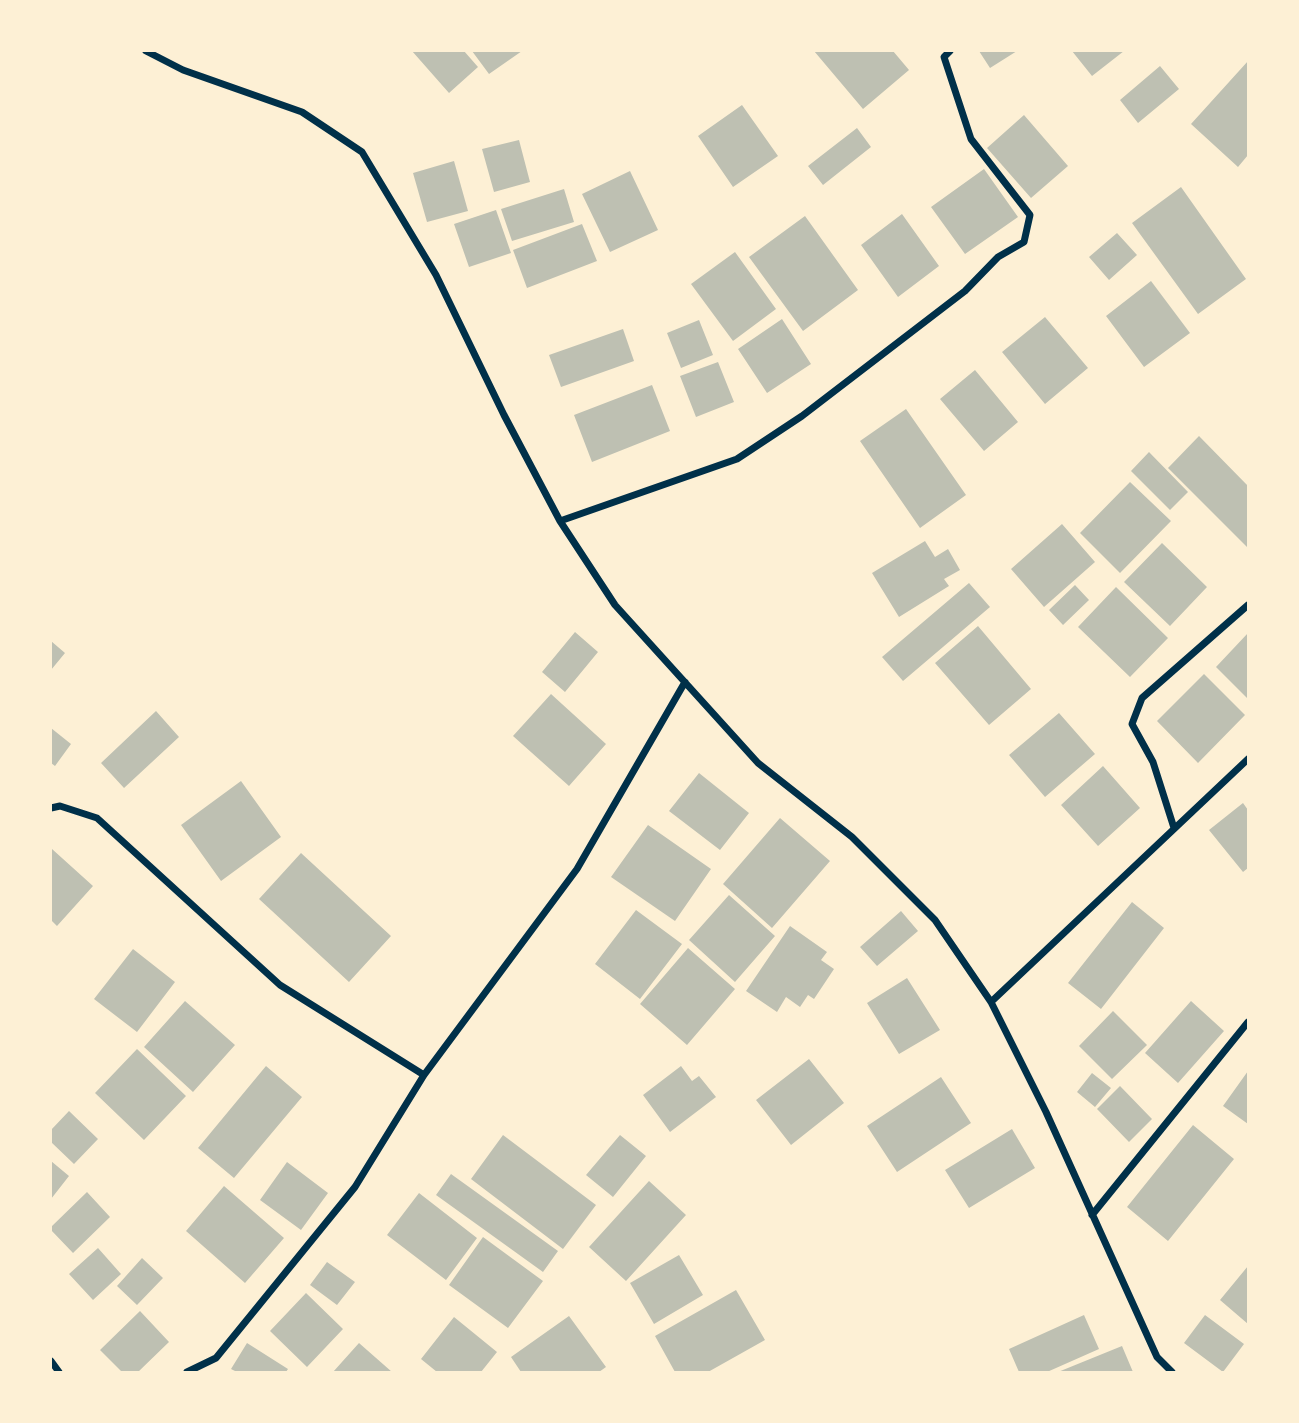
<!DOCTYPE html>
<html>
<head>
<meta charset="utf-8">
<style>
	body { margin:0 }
	#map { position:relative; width:1299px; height:1423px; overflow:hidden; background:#fdf0d5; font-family:"Roboto Condensed",sans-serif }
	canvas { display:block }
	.frame { position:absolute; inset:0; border:52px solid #fdf0d5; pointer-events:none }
</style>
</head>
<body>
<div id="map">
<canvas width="1299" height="1423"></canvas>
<div class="frame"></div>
</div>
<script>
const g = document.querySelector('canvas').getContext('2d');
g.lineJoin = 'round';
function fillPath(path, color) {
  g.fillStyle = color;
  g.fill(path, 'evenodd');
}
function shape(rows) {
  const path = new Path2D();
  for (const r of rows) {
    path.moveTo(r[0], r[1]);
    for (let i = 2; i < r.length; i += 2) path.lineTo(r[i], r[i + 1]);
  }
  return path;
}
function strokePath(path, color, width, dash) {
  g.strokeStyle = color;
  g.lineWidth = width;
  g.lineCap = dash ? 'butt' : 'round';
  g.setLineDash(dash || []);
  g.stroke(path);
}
fillPath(shape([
	[412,51,464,51,478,67,449,93],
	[472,51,522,51,489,74],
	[814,51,893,51,909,70,863,109],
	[979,51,1017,51,990,68],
	[1072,51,1124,51,1092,76],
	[1248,61,1248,155,1238,167,1191,124],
	[1160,66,1179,89,1138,123,1120,100],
	[742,105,778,156,733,187,698,136],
	[1024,115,1068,166,1031,198,987,148],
	[857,128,871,147,823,185,808,166],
	[519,140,530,182,494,192,482,149],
	[454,161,468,211,427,222,413,173],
	[984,169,1018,217,965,254,931,207],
	[630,171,658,230,610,252,582,194],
	[1181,187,1246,279,1198,314,1132,223],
	[564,189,574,222,512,241,501,209],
	[496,210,511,253,469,267,454,224],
	[902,214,939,266,898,297,861,245],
	[805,216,858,290,803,331,749,257],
	[582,224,597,261,527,288,513,250],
	[1117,233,1137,255,1109,280,1089,257],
	[735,252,776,309,733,341,691,284],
	[1151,281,1190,333,1144,367,1106,316],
	[1045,317,1088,368,1045,404,1002,352],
	[782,319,811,364,767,393,738,349],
	[699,320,713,355,681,368,667,333],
	[623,329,634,361,561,387,549,355],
	[718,362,734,402,696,417,680,376],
	[975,370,1018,422,984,451,940,399],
	[652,385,670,431,592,462,574,415],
	[906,409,966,495,920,528,860,441],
	[1199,436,1248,486,1248,546,1247,547,1168,468],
	[1149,452,1188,492,1170,510,1131,471],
	[1130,482,1171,521,1120,573,1080,533],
	[1062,524,1095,562,1044,607,1011,569],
	[925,541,935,557,948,549,960,570,944,579,949,586,899,617,872,573],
	[1162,543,1207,587,1170,626,1124,582],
	[969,583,990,607,903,681,882,657],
	[1075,585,1089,600,1063,625,1049,610],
	[1116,587,1168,638,1130,677,1078,627],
	[978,626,1031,689,989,725,935,663],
	[575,632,598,652,565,692,542,672],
	[1248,633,1248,699,1216,667],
	[51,641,65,653,51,670],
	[1204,674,1245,715,1198,763,1157,721],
	[551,694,606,744,569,786,513,736],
	[156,711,179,737,124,788,101,763],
	[1059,713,1095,754,1045,797,1009,755],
	[51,728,71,744,55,766,51,763],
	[1103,766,1140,808,1098,846,1061,805],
	[699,773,749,813,720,850,669,811],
	[241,781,281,837,221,881,181,825],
	[1243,803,1248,810,1248,868,1243,872,1209,830],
	[780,818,830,861,772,928,723,884],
	[648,825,711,869,675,921,611,877],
	[52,849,93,886,57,926,51,920,51,851],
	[301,853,391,936,349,982,259,899],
	[729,895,775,936,735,982,689,940],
	[1132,902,1164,928,1101,1009,1068,983],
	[636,910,682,944,640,999,595,964],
	[901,911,918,931,877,966,860,947],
	[790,926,827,952,821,960,834,969,814,999,808,995,800,1007,786,997,777,1012,746,991],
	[688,948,735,989,687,1045,640,1004],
	[133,949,175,982,137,1032,94,999],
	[907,978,940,1030,899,1054,867,1003],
	[185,1001,235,1045,193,1092,144,1047],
	[1191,1001,1224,1031,1178,1083,1145,1053],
	[1113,1011,1147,1045,1112,1079,1079,1046],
	[137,1049,186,1096,144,1140,95,1093],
	[809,1059,844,1103,791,1145,756,1100],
	[266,1066,302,1097,234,1178,198,1148],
	[681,1066,692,1081,699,1076,716,1097,670,1132,643,1095],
	[1248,1071,1248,1124,1223,1106],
	[1092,1073,1111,1088,1095,1107,1077,1092],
	[941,1077,971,1123,897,1172,867,1126],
	[1120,1086,1152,1119,1129,1142,1097,1109],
	[69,1111,98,1139,74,1164,51,1142,51,1130],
	[1193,1125,1234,1159,1168,1241,1127,1207],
	[1012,1129,1035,1168,969,1208,945,1170],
	[503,1135,596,1205,563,1249,471,1179],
	[620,1135,646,1156,613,1197,586,1175],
	[51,1161,69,1176,51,1199],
	[287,1162,328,1193,301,1230,260,1200],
	[451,1174,558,1251,543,1272,436,1195],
	[649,1181,686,1215,626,1281,589,1247],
	[224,1186,284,1238,245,1283,186,1231],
	[87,1192,110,1217,73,1253,51,1230,51,1227],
	[419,1193,477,1238,446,1280,387,1235],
	[483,1237,543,1281,508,1328,449,1285],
	[98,1248,121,1274,93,1300,69,1274],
	[679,1255,703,1295,654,1324,630,1283],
	[142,1258,163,1278,137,1305,117,1286],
	[327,1262,355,1282,337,1305,310,1285],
	[1248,1266,1248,1324,1220,1300],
	[736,1290,765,1340,708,1372,675,1372,655,1336],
	[306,1293,343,1329,307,1367,270,1331],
	[140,1311,169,1342,138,1372,122,1372,100,1350],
	[1084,1315,1099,1349,1047,1372,1019,1372,1009,1349],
	[1205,1315,1244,1344,1223,1372,1184,1343],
	[569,1316,606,1367,599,1372,521,1372,511,1357],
	[454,1317,497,1352,481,1372,437,1372,421,1359],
	[247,1343,288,1369,286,1372,237,1372,231,1369],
	[359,1343,392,1372,333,1372],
	[1122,1346,1133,1372,1058,1372]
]), '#bec0b2');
strokePath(shape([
	[146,51,183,70,302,112,362,152,436,275,504,415,560,521,615,605,758,763,852,837,935,920,991,1002,1046,1112,1157,1357,1172,1372],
	[560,521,737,459,802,416,965,291,998,257,1024,242,1030,215,971,139,944,57,950,51],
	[51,808,60,806,97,818,280,985,424,1075],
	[1174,828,1153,762,1132,724,1142,698,1248,605],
	[991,1002,1248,759],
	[1092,1215,1248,1022],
	[51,1361,59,1372],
	[187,1372,216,1358,355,1187,424,1075,577,869,685,682]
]), '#003049', 7);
</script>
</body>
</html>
